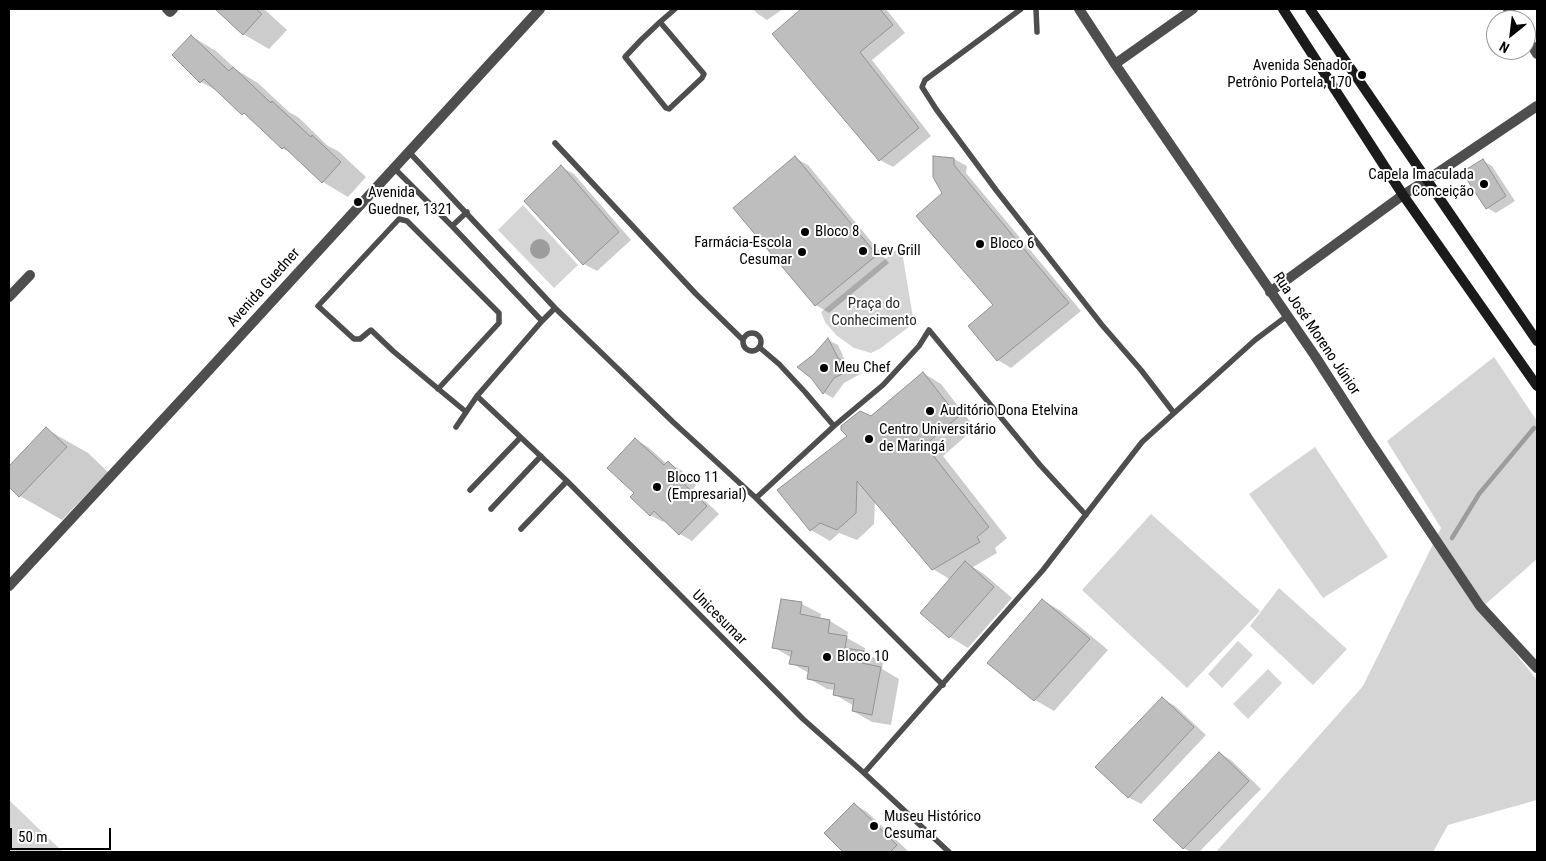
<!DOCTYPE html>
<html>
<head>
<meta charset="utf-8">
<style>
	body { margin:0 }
	#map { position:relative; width:1546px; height:861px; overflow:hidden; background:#fff; font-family:"Roboto Condensed",sans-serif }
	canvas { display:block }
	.frame { position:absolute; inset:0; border:10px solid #000; pointer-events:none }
	.north { position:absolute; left:1486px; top:10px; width:50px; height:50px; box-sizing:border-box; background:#fff; border:1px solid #999; border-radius:50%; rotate:209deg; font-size:14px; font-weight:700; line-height:20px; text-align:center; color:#000 }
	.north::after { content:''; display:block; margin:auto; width:18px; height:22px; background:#000; clip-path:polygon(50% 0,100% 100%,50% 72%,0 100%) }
	.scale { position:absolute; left:10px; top:828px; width:101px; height:22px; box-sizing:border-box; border:2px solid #000; border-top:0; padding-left:6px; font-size:15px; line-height:18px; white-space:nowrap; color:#000; -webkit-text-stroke:4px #fff; paint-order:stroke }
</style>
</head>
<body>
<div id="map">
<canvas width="1546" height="861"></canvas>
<div class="frame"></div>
<div class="north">N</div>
<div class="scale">50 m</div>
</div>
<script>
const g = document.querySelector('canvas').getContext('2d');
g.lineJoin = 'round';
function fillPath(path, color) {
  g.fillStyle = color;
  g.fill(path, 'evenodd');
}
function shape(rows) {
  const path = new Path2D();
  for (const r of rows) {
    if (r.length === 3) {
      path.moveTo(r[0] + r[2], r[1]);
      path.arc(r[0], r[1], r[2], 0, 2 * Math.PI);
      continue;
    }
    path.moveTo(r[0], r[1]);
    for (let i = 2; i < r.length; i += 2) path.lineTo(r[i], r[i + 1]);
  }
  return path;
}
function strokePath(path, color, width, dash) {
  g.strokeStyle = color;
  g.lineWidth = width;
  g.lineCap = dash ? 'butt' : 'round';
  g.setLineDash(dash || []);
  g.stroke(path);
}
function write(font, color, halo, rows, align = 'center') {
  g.font = font + ' "Roboto Condensed",sans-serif';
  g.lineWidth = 4;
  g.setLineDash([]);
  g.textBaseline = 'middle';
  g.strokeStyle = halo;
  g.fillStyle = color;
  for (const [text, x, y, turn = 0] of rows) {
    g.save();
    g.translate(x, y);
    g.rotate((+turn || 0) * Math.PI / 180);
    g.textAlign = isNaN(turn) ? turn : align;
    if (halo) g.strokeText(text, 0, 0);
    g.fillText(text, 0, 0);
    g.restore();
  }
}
fillPath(shape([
	[523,205,578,265,554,288,498,230],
	[901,246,914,323,881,348,871,353,854,348,836,335,825,322,821,312],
	[1494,357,1537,421,1537,559,1480,609,1537,680,1537,800,1448,825,1433,852,1216,852,1363,686,1441,528,1387,441],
	[1315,447,1388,557,1323,598,1249,494],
	[1151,514,1260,611,1187,688,1082,590],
	[1279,588,1347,649,1313,685,1250,626],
	[1238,641,1253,655,1222,688,1208,674],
	[1268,669,1282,683,1248,719,1233,704],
	[9,800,63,852,9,852]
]), '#d5d5d5');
fillPath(shape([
	[540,249,10]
]), '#9c9c9c');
fillPath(shape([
	[217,9,264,9,287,30,269,49,243,34],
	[753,9,783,9,767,20,758,14],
	[803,9,886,9,905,33,872,60,931,136,893,167,880,160,774,34],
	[191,36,216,51,238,71,258,83,289,112,298,117,328,146,338,151,366,177,348,197,323,182,293,154,282,148,223,94,201,82],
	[795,158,808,165,889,263,829,313,816,305,734,208],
	[954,159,967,166,966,173,1081,311,1011,368,998,360,995,306,944,193],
	[1483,161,1492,166,1515,201,1496,213,1487,208],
	[561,167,574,174,631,240,597,271,584,264],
	[828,340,838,345,847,365,862,373,844,383,833,398,824,393,812,377,813,356],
	[923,373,941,384,975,428,943,456,1007,538,995,548,997,553,973,567,984,574,1012,598,968,648,950,637,951,580,933,569,875,500,874,524,857,540,839,533,830,541,811,530,871,418],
	[46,429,88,453,108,472,62,520,20,496,9,485,9,468],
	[636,440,648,447,667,464,668,463,681,470,696,485,693,489,719,514,692,541,680,534,665,520,663,522,650,515,636,493],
	[782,600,802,604,821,614,820,619,830,621,848,632,847,638,865,648,865,653,883,663,882,669,899,679,891,725,872,722,853,711,854,706,834,694,835,690,827,689,808,678,809,673,791,663,792,658,773,647],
	[1042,600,1061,611,1108,650,1054,711,1035,700],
	[1163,699,1175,706,1206,735,1141,804,1128,797],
	[1220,753,1232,761,1261,789,1199,852,1191,852,1183,848],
	[854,804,867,812,909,852,845,852,826,833]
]), '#0003');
strokePath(shape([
	[1452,538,1479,494,1534,428]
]), '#9c9c9c', 4.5);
const building = shape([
	[215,9,256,9,262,14,243,35,215,9],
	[801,9,880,9,893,25,860,52,919,128,879,161,772,34,801,9],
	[191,35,229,71,233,67,271,103,272,101,311,137,312,135,341,162,322,183,284,147,282,149,244,113,242,115,204,79,200,83,172,55,191,35],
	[795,156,877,255,815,306,733,208,795,156],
	[933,156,954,158,954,165,1069,303,997,361,968,326,993,305,916,216,942,193,933,177,933,156],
	[1483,159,1506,196,1486,209,1462,172,1483,159],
	[561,165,619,232,583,265,524,201,561,165],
	[828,338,838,358,854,368,834,378,823,394,811,378,797,367,813,355,828,338],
	[923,372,958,417,925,445,989,527,977,537,980,542,932,570,857,481,856,513,837,530,820,523,810,531,777,490,847,436,841,430,841,426,860,411,871,416,923,372],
	[46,427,67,447,19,497,9,487,9,466,46,427],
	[635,438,664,465,668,461,684,477,681,481,707,506,679,535,654,511,650,516,630,497,634,493,607,468,635,438],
	[965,561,994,587,949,638,920,613,965,561],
	[781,599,802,602,800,614,830,620,828,633,847,636,845,648,864,651,862,663,881,667,872,715,852,711,854,699,833,695,835,684,807,679,809,667,789,664,792,651,772,648,781,599],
	[1042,599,1090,639,1034,701,987,663,1042,599],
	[1162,697,1194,727,1128,798,1095,767,1162,697],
	[1219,752,1249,781,1183,849,1153,820,1219,752],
	[854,803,897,845,890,852,843,852,824,833,854,803]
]);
fillPath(building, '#bebebe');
strokePath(building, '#929292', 1);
strokePath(shape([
	[1021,9,925,80,922,87,936,109,996,190,1102,325,1141,370,1174,413],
	[1036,9,1037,32],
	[660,22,704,74,702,78,669,109,666,108,625,57,641,40,660,22,675,9],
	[555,143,696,294,743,340],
	[409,152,555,308,673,422,756,498,943,685],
	[394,168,452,226,542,321],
	[452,226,467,212],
	[752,342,9],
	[759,347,779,364,805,392,834,426],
	[438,389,499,323,499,313,407,221,399,219,318,306,354,339,360,339,371,330,393,351,442,392,465,411],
	[477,396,567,481,803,719,864,773,949,852],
	[456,427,477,396,542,321,555,308],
	[470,490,520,438],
	[756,498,834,426,883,385,919,346,929,330,1040,465,1086,515],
	[491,509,541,456],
	[521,529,567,481],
	[864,773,1043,570,1142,442,1255,340,1287,316]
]), '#4e4e4e', 5.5);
strokePath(shape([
	[167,9,170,12,173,9],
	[1079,9,1115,64,1315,356,1369,440,1480,606,1537,668],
	[1508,9,1516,20],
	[1526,36,1537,54],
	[1115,64,1193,9],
	[1270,292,1403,195,1427,180,1537,106],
	[9,297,30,275]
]), '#4e4e4e', 10);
strokePath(shape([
	[9,586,197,383,540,9]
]), '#4e4e4e', 10);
strokePath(shape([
	[1283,9,1403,195,1537,386],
	[1310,9,1537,341]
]), '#1b1b1b', 10);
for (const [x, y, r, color] of [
	[1362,75,5,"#000"],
	[1484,184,5,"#000"],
	[358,202,5,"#000"],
	[805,232,5,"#000"],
	[980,244,5,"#000"],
	[863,251,5,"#000"],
	[802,252,5,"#000"],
	[824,368,5,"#000"],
	[930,411,5,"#000"],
	[869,439,5,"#000"],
	[657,487,5,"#000"],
	[827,657,5,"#000"],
	[874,826,5,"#000"]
]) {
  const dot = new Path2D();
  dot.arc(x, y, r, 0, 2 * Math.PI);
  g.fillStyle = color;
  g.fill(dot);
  strokePath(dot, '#fff', 2);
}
write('15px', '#000', '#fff', [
	["Avenida Senador",1352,66,"right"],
	["Petrônio Portela, 170",1352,83,"right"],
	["Capela Imaculada",1474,175,"right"],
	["Conceição",1474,192,"right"],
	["Avenida",368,193],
	["Guedner, 1321",368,210],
	["Bloco 8",815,232],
	["Farmácia-Escola",792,243,"right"],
	["Cesumar",792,260,"right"],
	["Bloco 6",990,244],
	["Lev Grill",873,251],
	["Meu Chef",834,368],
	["Auditório Dona Etelvina",940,411],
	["Centro Universitário",879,430],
	["de Maringá",879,447],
	["Bloco 11",667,478],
	["(Empresarial)",667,495],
	["Bloco 10",837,657],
	["Museu Histórico",884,817],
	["Cesumar",884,834]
], 'left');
write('15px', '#000', '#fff', [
	["Avenida Guedner",264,288,-48],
	["Rua José Moreno Júnior",1316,334,56],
	["Unicesumar",719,618,45]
]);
write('15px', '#2c2c2c', '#fff', [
	["Praça do",874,304],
	["Conhecimento",874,321]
]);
</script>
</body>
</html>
